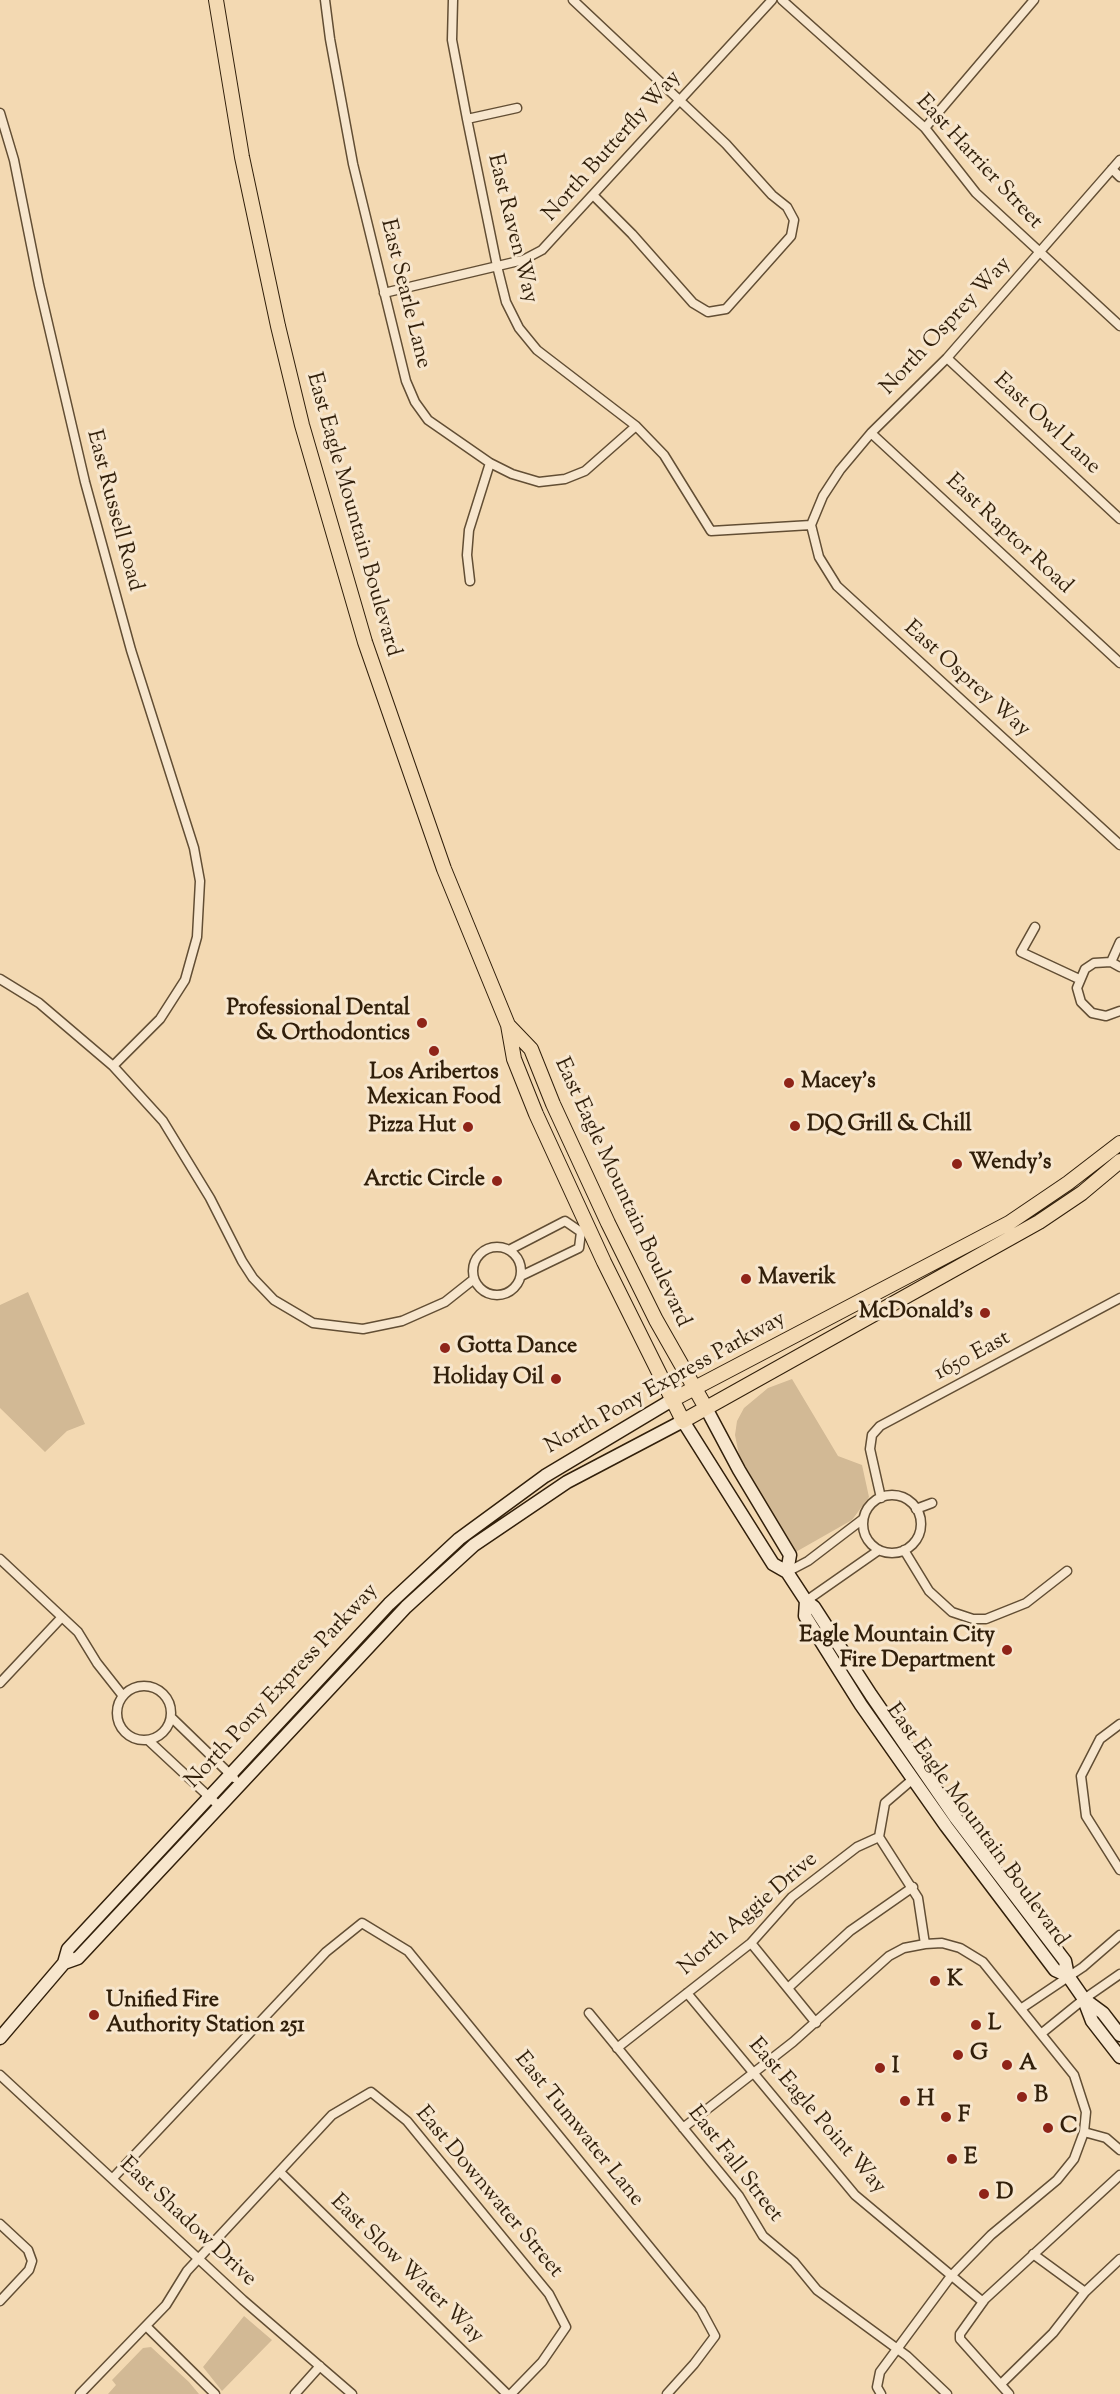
<!DOCTYPE html>
<html>
<head>
<meta charset="utf-8">
<style>
	body { margin:0 }
	canvas { display:block; background:#f3d9b2 }
</style>
</head>
<body>
<canvas width="1120" height="2394"></canvas>
<script>
const g = document.querySelector('canvas').getContext('2d');
g.lineJoin = 'round';
function fillPath(path, color) {
  g.fillStyle = color;
  g.fill(path, 'evenodd');
}
function shape(rows) {
  const path = new Path2D();
  for (const r of rows) {
    if (r.length === 3) {
      path.moveTo(r[0] + r[2], r[1]);
      path.arc(r[0], r[1], r[2], 0, 2 * Math.PI);
      continue;
    }
    path.moveTo(r[0], r[1]);
    for (let i = 2; i < r.length; i += 2) path.lineTo(r[i], r[i + 1]);
  }
  return path;
}
function strokePath(path, color, width, dash) {
  g.strokeStyle = color;
  g.lineWidth = width;
  g.lineCap = dash ? 'butt' : 'round';
  g.setLineDash(dash || []);
  g.stroke(path);
}
function write(font, color, halo, rows, align = 'center') {
  g.font = font + ' "Sorts Mill Goudy",serif';
  g.lineWidth = 6;
  g.setLineDash([]);
  g.textBaseline = 'middle';
  g.strokeStyle = halo;
  g.fillStyle = color;
  for (const [text, x, y, turn = 0] of rows) {
    g.save();
    g.translate(x, y);
    g.rotate((+turn || 0) * Math.PI / 180);
    g.textAlign = isNaN(turn) ? turn : align;
    if (halo) g.strokeText(text, 0, 0);
    g.fillText(text, 0, 0);
    g.restore();
  }
}
fillPath(shape([
	[28,1292,85,1424,67,1431,45,1452,0,1408,0,1305],
	[792,1379,838,1456,862,1465,869,1497,852,1520,794,1553,739,1455,735,1435,737,1421,744,1408,768,1388],
	[244,2316,272,2340,222,2391,203,2367],
	[151,2347,189,2382,199,2394,108,2394,116,2385,112,2380,143,2348]
]), '#d2b995');
const street = shape([
	[325,0,330,39,353,164,406,381,415,402,428,420,490,463,512,474,539,482,565,479,585,471,636,426],
	[453,0,452,40,467,119,497,266,506,302,519,328,537,350,636,426,664,455,711,531,811,525],
	[573,0,726,144,772,195,787,207,794,220,791,236,726,309,708,312,693,303,632,234,594,196],
	[782,0,925,128,976,193,1120,326],
	[0,113,14,160,39,285,85,482,131,650,194,848,200,881,197,937,185,980,160,1019,113,1066],
	[467,119,517,108],
	[925,128,1034,0],
	[1112,169,1120,177],
	[384,293,523,260,542,250,772,0],
	[947,358,1120,519],
	[871,433,1120,663],
	[811,525,823,496,840,470,871,433,947,358,1120,160],
	[811,525,819,557,837,586,1120,845],
	[470,581,467,555,469,530,490,463],
	[1035,927,1021,952,1079,979],
	[1111,962,1120,942],
	[1120,967,1111,962,1094,963,1085,969,1077,988,1081,1002,1092,1013,1106,1016,1120,1011],
	[0,979,39,1003,113,1066,163,1121,210,1198,242,1261,253,1278,274,1300,313,1323,363,1329,402,1321,445,1302,474,1279],
	[497,1271,24],
	[509,1250,565,1221,581,1232],
	[521,1276,579,1248,581,1232],
	[892,1524,29],
	[881,1498,870,1449,872,1435,880,1426,1120,1298],
	[916,1509,932,1503],
	[904,1550,929,1591,952,1612,973,1619,986,1619,1026,1603,1067,1571],
	[0,1559,78,1632,97,1663,123,1696],
	[787,1572,808,1561,863,1519],
	[806,1601,879,1550],
	[0,1683,62,1617],
	[144,1713,27],
	[171,1717,234,1778],
	[1120,1724,1100,1739,1081,1776,1086,1816,1120,1870],
	[148,1740,219,1806],
	[913,1779,885,1803,879,1837,918,1898,925,1944],
	[751,1943,816,2023],
	[788,1988,850,1931,913,1887],
	[687,1993,855,2195,983,2302],
	[1022,2008,1083,1967,1120,1935],
	[589,2013,739,2196,763,2236,794,2262,817,2290,907,2356,947,2394],
	[1042,2033,1084,1999,1120,1974],
	[617,2048,751,1943,792,1897,857,1847,879,1837],
	[0,2075,243,2300,352,2394],
	[683,2128,793,2042,889,1956,904,1948,925,1944,942,1943,960,1948,983,1962,1074,2075,1086,2112,1084,2132,1074,2159,1057,2180,991,2235,951,2276,880,2372,877,2387,881,2394],
	[1084,2132,1106,2138,1120,2150],
	[280,2172,507,2394],
	[113,2178,326,1952,362,1923,408,1951,701,2310,715,2336,694,2364,667,2394],
	[0,2224,28,2250,32,2261,29,2270,0,2301],
	[1033,2254,1085,2292],
	[146,2326,215,2394],
	[1001,2384,1053,2333,1085,2292,1120,2259],
	[80,2394,166,2305,187,2271,332,2115,371,2092,407,2121,549,2294,566,2327,542,2362,511,2394],
	[295,2394,320,2366],
	[1009,2394,960,2339,960,2334,985,2299,1120,2175]
]);
const secondary = shape([
	[706,1408,739,1470,790,1555,787,1572],
	[806,1601,805,1616,861,1705,946,1826,1055,1970,1068,1976],
	[64,1963,78,1958,406,1607,474,1545,567,1482,683,1421,773,1564,787,1572,806,1601,814,1607,871,1695,955,1817,1065,1961,1068,1976,1084,1999,1103,2013,1120,2035],
	[1084,2000,1092,2021,1120,2057],
	[0,2038,64,1963,68,1949,389,1604,459,1539,545,1476,672,1400]
]);
const primary = shape([
	[216,0,242,157,278,326,302,425,365,642,444,869,508,1025,514,1059,536,1114,604,1262,683,1421,1039,1222,1082,1193,1120,1161],
	[508,1025,531,1049,553,1104,608,1223,656,1320,706,1408],
	[672,1400,1009,1223,1068,1183,1120,1143]
]);
strokePath(street, '#624e34', 11);
strokePath(secondary, '#311f0a', 15);
strokePath(primary, '#311f0a', 16);
strokePath(street, '#f7e6cd', 8);
strokePath(secondary, '#f7e6cd', 12);
strokePath(primary, '#f3d9b2', 14);
for (const [x, y, r, color] of [
	[422,1023,6,"#8f2418"],
	[434,1051,6,"#8f2418"],
	[789,1083,6,"#8f2418"],
	[795,1126,6,"#8f2418"],
	[468,1127,6,"#8f2418"],
	[957,1164,6,"#8f2418"],
	[497,1181,6,"#8f2418"],
	[746,1279,6,"#8f2418"],
	[985,1313,6,"#8f2418"],
	[445,1348,6,"#8f2418"],
	[556,1379,6,"#8f2418"],
	[1007,1650,6,"#8f2418"],
	[935,1981,6,"#8f2418"],
	[94,2015,6,"#8f2418"],
	[976,2025,6,"#8f2418"],
	[958,2055,6,"#8f2418"],
	[1007,2065,6,"#8f2418"],
	[880,2068,6,"#8f2418"],
	[1022,2097,6,"#8f2418"],
	[905,2101,6,"#8f2418"],
	[946,2117,6,"#8f2418"],
	[1048,2128,6,"#8f2418"],
	[952,2159,6,"#8f2418"],
	[984,2194,6,"#8f2418"]
]) {
  const dot = new Path2D();
  dot.arc(x, y, r, 0, 2 * Math.PI);
  g.fillStyle = color;
  g.fill(dot);
  strokePath(dot, '#f7e6cd', 2);
}
write('22px', '#311f0a', '#f7e6cd', [
	["North Butterfly Way",613,147,-48],
	["East Harrier Street",978,163,47],
	["East Raven Way",511,229,76],
	["East Searle Lane",404,294,76],
	["North Osprey Way",947,327,-47],
	["East Owl Lane",1046,425,43],
	["East Russell Road",113,511,75],
	["East Eagle Mountain Boulevard",352,515,74],
	["East Raptor Road",1008,535,43],
	["East Osprey Way",966,680,42],
	["East Eagle Mountain Boulevard",621,1193,65],
	["1650 East",973,1357,-28],
	["North Pony Express Parkway",666,1384,-29],
	["North Pony Express Parkway",283,1687,-47],
	["East Eagle Mountain Boulevard",976,1826,54],
	["North Aggie Drive",749,1915,-41],
	["East Eagle Point Way",816,2117,49],
	["East Tumwater Lane",578,2130,51],
	["East Fall Street",734,2165,52],
	["East Downwater Street",488,2193,50],
	["East Shadow Drive",187,2223,43],
	["East Slow Water Way",406,2270,44]
]);
write('bold 22px', '#311f0a', '#f7e6cd', [
	["Professional Dental",410,1010,"right"],
	["& Orthodontics",410,1035,"right"],
	["Los Aribertos",434,1074,"center"],
	["Mexican Food",434,1099,"center"],
	["Macey's",801,1083],
	["DQ Grill & Chill",807,1126],
	["Pizza Hut",456,1127,"right"],
	["Wendy's",969,1164],
	["Arctic Circle",485,1181,"right"],
	["Maverik",758,1279],
	["McDonald's",973,1313,"right"],
	["Gotta Dance",457,1348],
	["Holiday Oil",544,1379,"right"],
	["Eagle Mountain City",995,1637,"right"],
	["Fire Department",995,1662,"right"],
	["K",947,1981],
	["Unified Fire",106,2002],
	["Authority Station 251",106,2027],
	["L",988,2025],
	["G",970,2055],
	["A",1019,2065],
	["I",892,2068],
	["B",1034,2097],
	["H",917,2101],
	["F",958,2117],
	["C",1060,2128],
	["E",964,2159],
	["D",996,2194]
], 'left');
</script>
</body>
</html>
